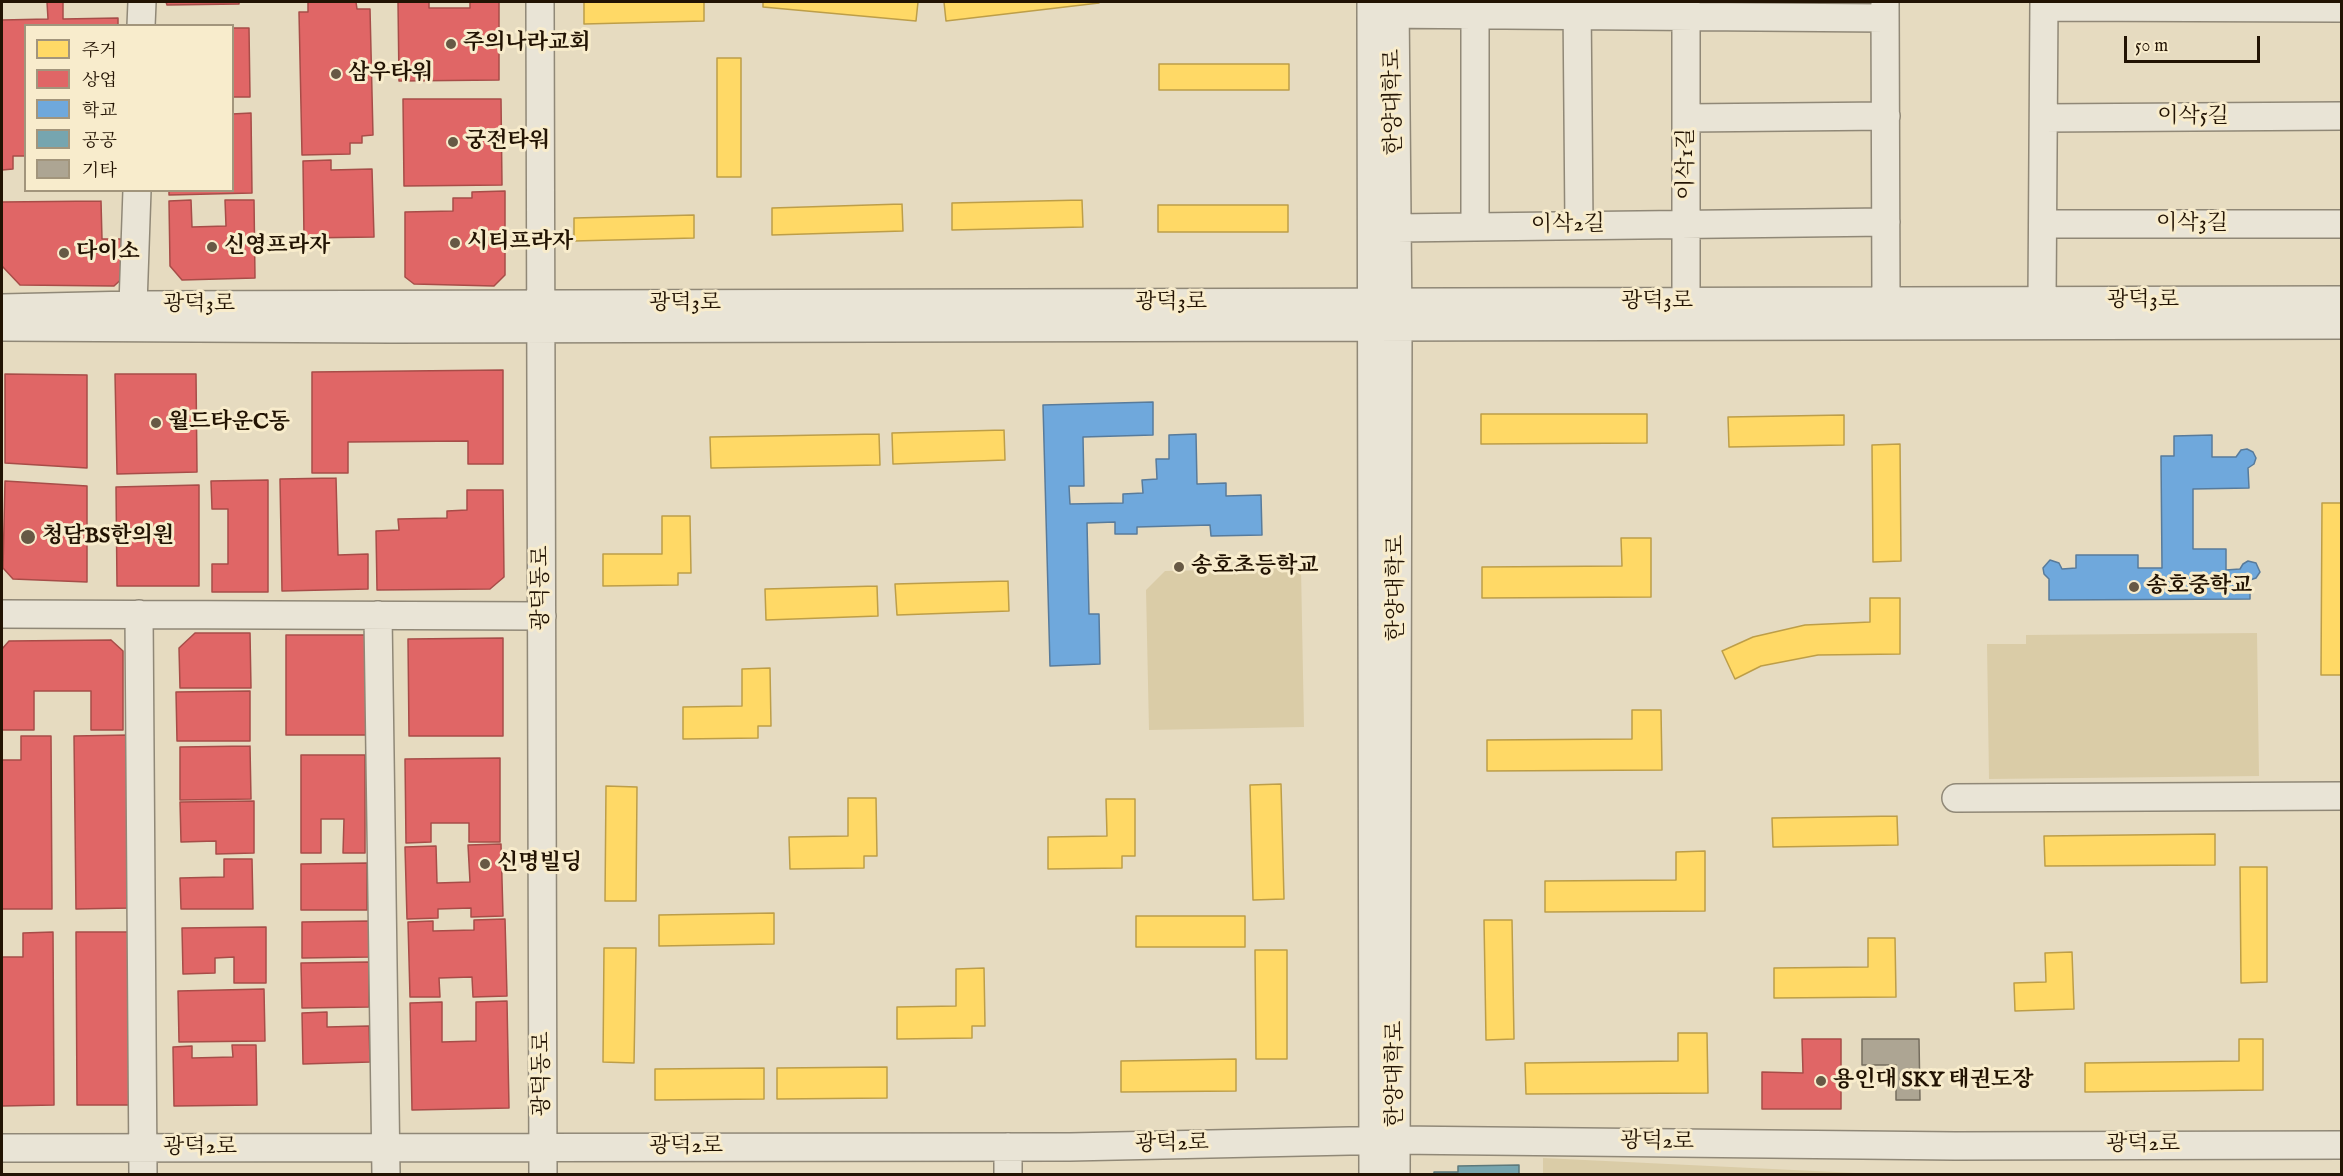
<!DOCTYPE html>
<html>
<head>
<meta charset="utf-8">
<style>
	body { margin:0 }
	#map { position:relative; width:2343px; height:1176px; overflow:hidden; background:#e6dbc0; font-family:"IM FELL English","Noto Serif KR",serif }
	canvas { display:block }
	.frame { position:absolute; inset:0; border:3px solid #221303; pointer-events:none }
	.legend { position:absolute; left:24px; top:24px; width:210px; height:168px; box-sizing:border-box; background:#f8eccc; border:2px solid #a2957c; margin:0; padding:8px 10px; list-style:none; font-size:18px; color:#221303 }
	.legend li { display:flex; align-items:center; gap:12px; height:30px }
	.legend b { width:30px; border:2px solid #a2957c }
	.scale { position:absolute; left:2124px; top:36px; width:136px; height:27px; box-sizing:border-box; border:3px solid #221303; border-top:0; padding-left:8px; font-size:18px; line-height:21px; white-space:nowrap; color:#221303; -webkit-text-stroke:4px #f8eccc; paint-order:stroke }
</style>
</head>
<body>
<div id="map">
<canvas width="2343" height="1176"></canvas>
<div class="frame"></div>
<ul class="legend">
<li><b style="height:16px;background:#ffd966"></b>주거</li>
<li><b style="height:16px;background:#e06666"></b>상업</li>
<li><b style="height:16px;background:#6fa8dc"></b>학교</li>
<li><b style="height:16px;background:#76a5af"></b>공공</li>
<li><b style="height:16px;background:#ada593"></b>기타</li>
</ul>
<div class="scale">50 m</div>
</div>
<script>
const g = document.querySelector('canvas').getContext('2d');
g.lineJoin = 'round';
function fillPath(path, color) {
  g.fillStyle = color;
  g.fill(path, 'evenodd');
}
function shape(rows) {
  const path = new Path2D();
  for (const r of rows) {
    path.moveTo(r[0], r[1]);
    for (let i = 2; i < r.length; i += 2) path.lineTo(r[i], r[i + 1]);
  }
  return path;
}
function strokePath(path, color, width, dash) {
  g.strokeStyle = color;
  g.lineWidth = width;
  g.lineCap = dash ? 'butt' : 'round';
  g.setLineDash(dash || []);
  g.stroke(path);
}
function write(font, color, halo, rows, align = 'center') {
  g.font = font + ' "IM FELL English","Noto Serif KR",serif';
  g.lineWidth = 6;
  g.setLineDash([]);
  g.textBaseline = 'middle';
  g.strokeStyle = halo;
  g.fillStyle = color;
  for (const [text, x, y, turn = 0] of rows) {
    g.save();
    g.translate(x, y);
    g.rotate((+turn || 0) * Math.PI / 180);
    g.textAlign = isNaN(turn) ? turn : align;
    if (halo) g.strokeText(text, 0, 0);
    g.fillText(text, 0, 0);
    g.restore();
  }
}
fillPath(shape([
	[1301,568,1304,727,1149,730,1146,590,1165,571],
	[2257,633,2259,776,1989,779,1987,644,2026,644,2026,635],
	[1543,1158,1856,1173,1856,1174,1543,1174]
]), '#dacca7');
const homes = shape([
	[584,2,704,2,704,21,584,24,584,2],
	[763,2,918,2,916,21,763,7,763,2],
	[944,2,1099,2,1099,3,946,21,944,2],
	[717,58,741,58,741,177,717,177,717,58],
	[1159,64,1289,64,1289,90,1159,90,1159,64],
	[1082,200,1083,227,952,230,952,203,1082,200],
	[902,204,903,231,772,235,772,208,902,204],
	[1158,205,1288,205,1288,232,1158,232,1158,205],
	[694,215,694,238,574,241,574,218,694,215],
	[1481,414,1647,414,1647,443,1481,444,1481,414],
	[1844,415,1844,445,1729,447,1728,417,1844,415],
	[1004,430,1005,460,893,464,892,433,1004,430],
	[879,434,880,465,711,468,710,437,879,434],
	[1900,444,1901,561,1873,562,1872,445,1900,444],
	[2322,503,2342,503,2342,675,2321,675,2322,503],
	[662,516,690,516,691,573,678,573,678,585,603,586,603,554,662,554,662,516],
	[1621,538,1651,538,1651,597,1482,598,1482,567,1622,566,1621,538],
	[1008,581,1009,611,897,615,895,584,1008,581],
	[877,586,878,616,766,620,765,589,877,586],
	[1870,598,1900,598,1900,654,1818,655,1761,666,1735,679,1722,651,1753,637,1805,625,1870,622,1870,598],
	[770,668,771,726,758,726,758,738,683,739,683,707,742,706,742,669,770,668],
	[1632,710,1661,710,1662,770,1487,771,1487,740,1632,739,1632,710],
	[1281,784,1284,899,1253,900,1250,785,1281,784],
	[606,786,637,787,636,901,605,901,606,786],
	[848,798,876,798,877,856,864,856,864,868,790,869,789,837,848,836,848,798],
	[1106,799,1135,799,1135,856,1122,856,1122,868,1048,869,1048,837,1107,836,1106,799],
	[1897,816,1898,845,1773,847,1772,818,1897,816],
	[2215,834,2215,865,2045,866,2044,836,2215,834],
	[1705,851,1705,911,1545,912,1545,881,1676,880,1676,852,1705,851],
	[2240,867,2267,867,2267,982,2241,983,2240,867],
	[774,913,774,944,659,946,659,915,774,913],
	[1136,916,1245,916,1245,947,1136,947,1136,916],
	[1484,920,1512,920,1514,1039,1486,1040,1484,920],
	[1868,938,1895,938,1896,997,1774,998,1774,968,1868,967,1868,938],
	[604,948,636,948,634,1063,603,1062,604,948],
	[1255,950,1287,950,1287,1059,1256,1059,1255,950],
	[2072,952,2074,1009,2015,1011,2014,983,2046,982,2045,953,2072,952],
	[984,968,985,1026,972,1026,972,1038,897,1039,897,1007,956,1006,956,969,984,968],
	[1678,1033,1707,1033,1708,1093,1526,1094,1525,1063,1678,1061,1678,1033],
	[2239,1039,2263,1039,2263,1090,2085,1092,2085,1063,2239,1061,2239,1039],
	[1236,1059,1236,1091,1121,1092,1121,1061,1236,1059],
	[887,1067,887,1098,777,1099,777,1068,887,1067],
	[764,1068,764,1099,655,1100,655,1069,764,1068]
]);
fillPath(homes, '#ffd966');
strokePath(homes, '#bd9e48', 1.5);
const shops = shape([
	[47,2,63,2,63,19,118,18,118,26,26,26,26,156,13,156,13,169,2,170,2,20,48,19,47,2],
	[166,2,239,2,239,4,167,5,166,2],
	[308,2,356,2,357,9,370,9,373,135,362,136,362,143,350,143,350,154,302,155,299,12,308,12,308,2],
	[398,2,429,2,429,8,470,8,470,2,499,2,499,80,399,81,398,2],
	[232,28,249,28,250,97,232,97,232,28],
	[403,99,501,99,502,185,404,186,403,99],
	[251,113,252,193,169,195,169,190,232,190,232,114,251,113],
	[331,160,331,170,372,169,374,237,304,238,303,161,331,160],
	[505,191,505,275,494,286,414,284,405,277,405,212,453,211,453,198,472,198,472,192,505,191],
	[191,200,192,227,226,226,225,200,254,200,255,278,182,280,170,266,169,201,191,200],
	[101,201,102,239,127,239,127,274,114,286,20,285,2,266,2,202,101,201],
	[503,370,503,464,468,464,468,441,348,442,348,473,312,473,312,372,503,370],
	[5,374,87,375,87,468,5,463,5,374],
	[115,374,196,374,197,472,117,474,115,374],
	[336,478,338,555,368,554,368,589,282,591,280,479,336,478],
	[268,480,268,592,212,592,212,564,228,564,228,509,212,509,211,481,268,480],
	[5,481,87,486,87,582,13,579,3,568,5,481],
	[199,485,199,586,117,586,116,487,199,485],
	[467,490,503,490,504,577,490,589,377,590,376,531,399,530,398,519,447,518,447,511,467,510,467,490],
	[195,633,250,633,251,688,180,688,179,648,195,633],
	[286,635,367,635,367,735,286,735,286,635],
	[503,638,503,736,409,736,408,639,503,638],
	[111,640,123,651,123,730,91,730,91,691,34,691,34,730,2,730,2,649,9,641,111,640],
	[250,691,250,741,177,741,176,692,250,691],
	[130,735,131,908,76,909,74,736,130,735],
	[21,736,51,736,52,909,2,909,2,760,21,760,21,736],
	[250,746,251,799,180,800,180,747,250,746],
	[301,755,365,755,365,853,343,853,344,819,321,819,321,853,301,853,301,755],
	[500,758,500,842,469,842,469,823,431,823,431,842,406,843,405,759,500,758],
	[254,801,254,853,216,854,216,841,181,842,180,802,254,801],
	[501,844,503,916,471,917,471,908,438,909,438,918,407,919,405,847,436,846,437,883,470,882,468,845,501,844],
	[224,859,252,859,253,909,181,909,180,878,224,877,224,859],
	[367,863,367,910,301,910,301,864,367,863],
	[505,919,507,996,473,997,472,977,439,978,440,997,410,997,408,922,433,921,433,931,474,930,474,920,505,919],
	[370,921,370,957,302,958,302,922,370,921],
	[266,927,266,983,234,983,234,957,215,958,215,973,183,974,182,928,266,927],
	[53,932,54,1105,2,1106,2,957,23,957,23,933,53,932],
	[76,932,132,932,133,1105,77,1105,76,932],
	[369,962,369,1007,302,1008,301,963,369,962],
	[264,989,265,1041,179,1042,178,991,264,989],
	[507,1001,509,1108,412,1110,410,1003,442,1002,442,1042,476,1041,476,1002,507,1001],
	[327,1012,327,1027,369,1026,370,1062,303,1064,302,1013,327,1012],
	[1802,1039,1841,1039,1841,1109,1762,1109,1762,1072,1803,1073,1802,1039],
	[232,1045,256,1045,257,1105,174,1106,173,1047,192,1046,192,1058,233,1057,232,1045]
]);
fillPath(shops, '#e06666');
strokePath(shops, '#a74d48', 1.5);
const schools = shape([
	[1153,402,1153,435,1083,437,1084,486,1069,486,1070,504,1123,503,1123,494,1143,493,1142,480,1157,479,1156,459,1169,459,1169,435,1196,434,1197,484,1226,483,1226,496,1261,495,1262,535,1211,536,1210,525,1137,527,1137,534,1115,534,1115,522,1087,523,1089,614,1099,614,1100,664,1050,666,1043,405,1153,402],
	[2212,435,2212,457,2236,457,2241,450,2247,449,2253,452,2256,458,2254,464,2248,468,2249,488,2193,489,2193,549,2226,549,2226,570,2240,569,2243,564,2248,561,2256,563,2260,572,2256,578,2250,580,2250,599,2049,600,2049,579,2044,574,2043,568,2050,560,2059,563,2062,569,2076,568,2076,555,2138,555,2138,568,2162,568,2161,456,2174,456,2174,436,2212,435]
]);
fillPath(schools, '#6fa8dc');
strokePath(schools, '#587b9b', 1.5);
const public = shape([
	[1519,1165,1519,1174,1434,1174,1434,1172,1458,1172,1458,1166,1519,1165]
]);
fillPath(public, '#76a5af');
strokePath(public, '#5d797b', 1.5);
const building = shape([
	[1862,1039,1919,1039,1920,1100,1896,1100,1896,1065,1862,1065,1862,1039]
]);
fillPath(building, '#ada593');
strokePath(building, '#756d5e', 1.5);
const minor = shape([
	[540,2,543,1174],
	[1371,2,1373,1174],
	[1395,2,1398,327,1396,1174],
	[1475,2,1475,227,1886,222],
	[1577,2,1579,225],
	[1686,2,1686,302,1688,318],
	[1885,2,1886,301],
	[2044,7,2342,8],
	[1378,14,1885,18],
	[141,26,142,2],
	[1687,118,1886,116],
	[2044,118,2342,116],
	[2043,224,2342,224],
	[1397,228,1475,227],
	[2042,301,2044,2],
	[133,305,137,190],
	[2,308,133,305,2342,300],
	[2,327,391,329,2342,325],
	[2,614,542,616],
	[139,614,143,1174],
	[378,615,386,1174],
	[1956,798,2342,796],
	[2,1148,1070,1147,1396,1140,1955,1146,2342,1145],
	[1008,1174,1008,1147]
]);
strokePath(minor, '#908877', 30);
strokePath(minor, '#e9e4d6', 27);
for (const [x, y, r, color] of [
	[451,44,6,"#675945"],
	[336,74,6,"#675945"],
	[453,142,6,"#675945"],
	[455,243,6,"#675945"],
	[212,247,6,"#675945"],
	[64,253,6,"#675945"],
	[156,423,6,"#675945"],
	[28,537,8,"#675945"],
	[1179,567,6,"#675945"],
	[2134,587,6,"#675945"],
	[485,864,6,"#675945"],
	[1821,1081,6,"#675945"]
]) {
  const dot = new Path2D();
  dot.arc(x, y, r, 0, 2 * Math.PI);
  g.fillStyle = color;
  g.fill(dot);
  strokePath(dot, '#f8eccc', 2);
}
write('bold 22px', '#221303', '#f8eccc', [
	["주의나라교회",463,44],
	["삼우타워",348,74],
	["궁전타워",465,142],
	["시티프라자",467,243],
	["신영프라자",224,247],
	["다이소",76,253],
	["월드타운C동",168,423],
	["청담BS한의원",42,537],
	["송호초등학교",1191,567],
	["송호중학교",2146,587],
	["신명빌딩",497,864],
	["용인대 SKY 태권도장",1833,1081]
], 'left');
write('22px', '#221303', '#f8eccc', [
	["한양대학로",1395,102,-91],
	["이삭5길",2193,117],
	["이삭1길",1687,164,-90],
	["이삭3길",2192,224],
	["이삭2길",1568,226,-1],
	["광덕3로",2143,301],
	["광덕3로",1657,302],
	["광덕3로",1171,303],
	["광덕3로",685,304],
	["광덕3로",199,305],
	["광덕동로",542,588,-90],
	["한양대학로",1397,588,-90],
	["광덕동로",543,1074,-90],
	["한양대학로",1396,1074,-90],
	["광덕2로",1657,1143,1],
	["광덕2로",1172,1145,-1],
	["광덕2로",2143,1145],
	["광덕2로",686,1147],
	["광덕2로",200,1148]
]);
</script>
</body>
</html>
